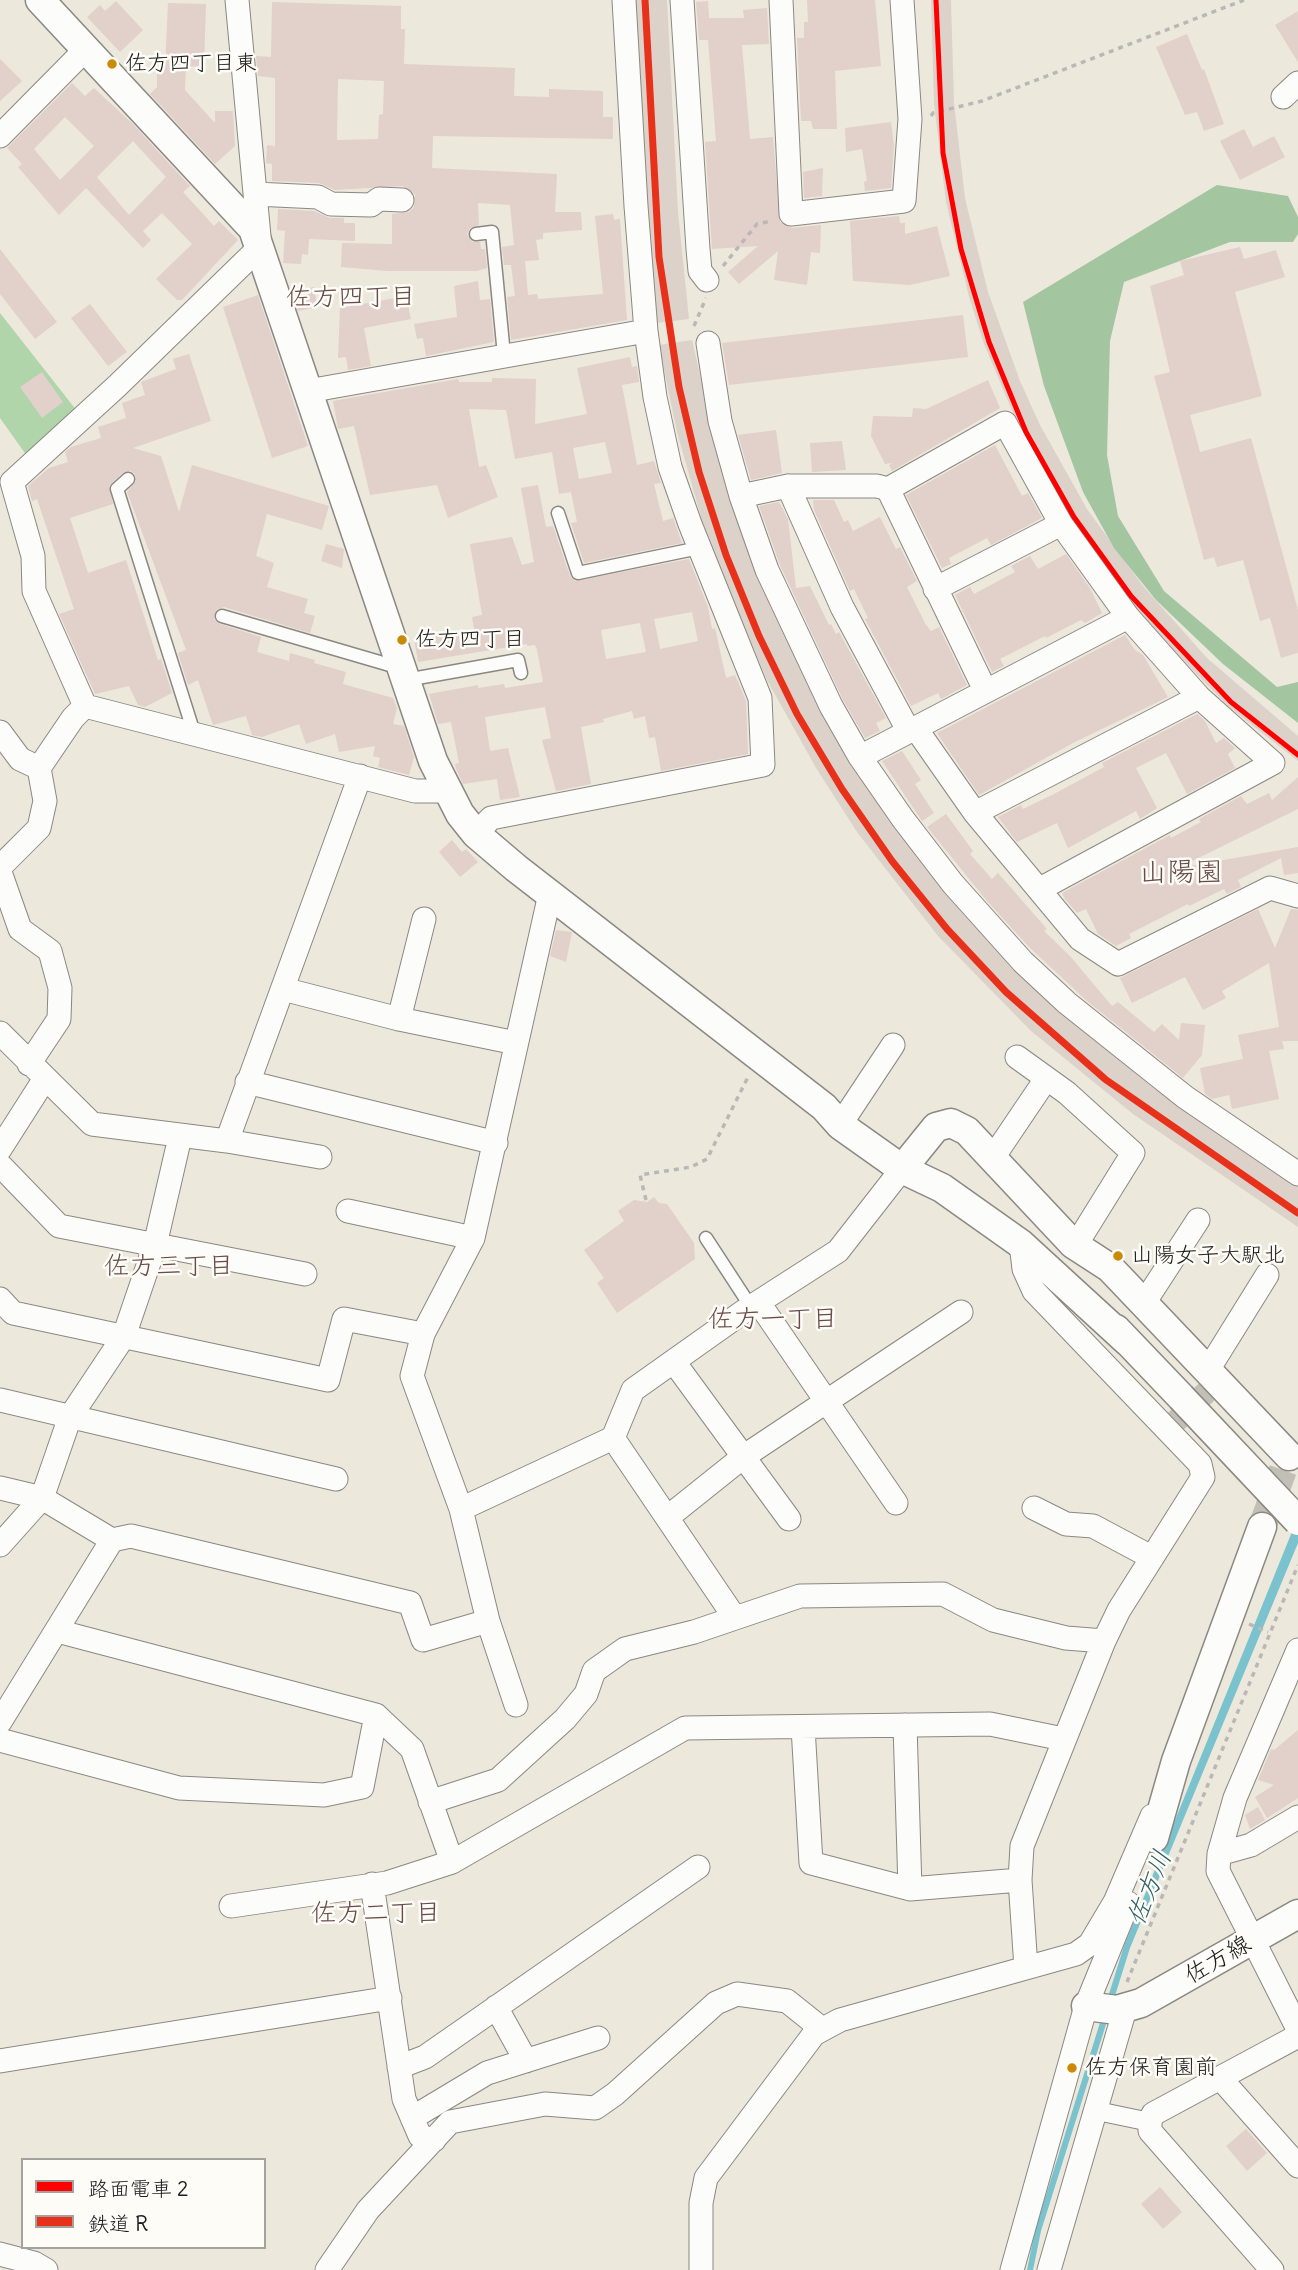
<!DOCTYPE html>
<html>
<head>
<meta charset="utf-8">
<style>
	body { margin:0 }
	#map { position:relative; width:1298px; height:2270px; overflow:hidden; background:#ece8dc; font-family:Delius,"Klee One",sans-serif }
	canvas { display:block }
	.legend { position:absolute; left:21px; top:2158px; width:245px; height:91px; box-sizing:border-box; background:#fdfcf7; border:2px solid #a3a29f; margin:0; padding:9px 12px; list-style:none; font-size:21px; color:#1c1c1c }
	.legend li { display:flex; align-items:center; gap:14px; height:35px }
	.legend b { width:35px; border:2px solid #a3a29f }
</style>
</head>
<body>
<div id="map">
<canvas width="1298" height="2270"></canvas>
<ul class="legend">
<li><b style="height:9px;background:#f00"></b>路面電車 2</li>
<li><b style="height:9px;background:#e7311b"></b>鉄道 R</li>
</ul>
</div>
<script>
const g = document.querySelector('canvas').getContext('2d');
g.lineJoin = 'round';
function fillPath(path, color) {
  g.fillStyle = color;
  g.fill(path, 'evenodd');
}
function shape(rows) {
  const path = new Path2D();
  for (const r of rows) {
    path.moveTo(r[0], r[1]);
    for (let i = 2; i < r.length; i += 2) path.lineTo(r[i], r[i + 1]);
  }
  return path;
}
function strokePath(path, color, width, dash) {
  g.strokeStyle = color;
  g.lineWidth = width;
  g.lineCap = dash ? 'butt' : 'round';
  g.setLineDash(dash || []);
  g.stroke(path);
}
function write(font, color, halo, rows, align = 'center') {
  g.font = font + ' Delius,"Klee One",sans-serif';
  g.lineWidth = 5;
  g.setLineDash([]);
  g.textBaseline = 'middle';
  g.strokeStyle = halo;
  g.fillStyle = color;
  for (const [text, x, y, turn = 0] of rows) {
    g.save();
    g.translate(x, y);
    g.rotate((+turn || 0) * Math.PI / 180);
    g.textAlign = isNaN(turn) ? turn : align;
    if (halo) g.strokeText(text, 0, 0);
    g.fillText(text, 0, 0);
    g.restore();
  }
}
fillPath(shape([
	[633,0,667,0,678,212,689,319,656,323],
	[931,0,951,0,954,103,965,198,988,292,1020,381,1040,425,1087,509,1143,586,1207,658,1298,736,1298,761,1228,706,1159,636,1127,599,1070,520,1022,434,984,344,969,297,946,202,934,104],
	[692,340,721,465,762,587,817,703,884,813,963,914,1053,1006,1152,1087,1298,1186,1298,1227,1133,1114,1031,1031,938,936,857,832,816,768,767,680,715,559,701,517,677,432,659,345]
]), '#dcd2c9');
fillPath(shape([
	[0,313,77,411,27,456,0,418]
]), '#b0d5aa');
fillPath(shape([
	[1217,185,1288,196,1298,217,1298,234,1293,242,1230,242,1124,282,1110,341,1107,455,1118,516,1164,591,1277,687,1298,682,1298,723,1223,664,1156,600,1114,548,1083,492,1044,386,1023,302]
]), '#a3c6a1');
fillPath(shape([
	[1298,1517,1298,1543,1130,1948,1041,2231,1033,2270,1027,2270,1035,2230,1124,1946]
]), '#7ac2cd');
fillPath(shape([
	[807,0,875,0,881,66,835,71,837,129,813,129,811,121,801,121,797,38,804,38,804,22,808,22],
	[116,1,143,30,120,52,87,17,100,5,105,11],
	[708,1,709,18,744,18,743,10,767,8,769,44,742,45,750,139,773,137,780,222,792,228,821,225,820,253,811,252,807,285,774,280,778,251,739,284,728,272,758,246,712,249,705,142,716,141,708,40,699,40,696,2],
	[272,2,401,6,401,29,405,29,404,64,515,68,514,96,549,97,549,89,603,91,603,117,613,117,613,139,433,136,432,168,557,174,555,212,581,212,582,230,543,233,543,239,536,240,539,260,525,261,528,295,537,294,538,299,603,294,595,216,613,214,614,220,620,219,627,320,511,340,507,297,515,296,511,265,504,265,502,247,514,245,510,205,478,203,479,225,470,228,467,234,472,242,480,242,481,249,485,249,487,268,477,271,388,271,341,267,342,243,392,244,392,214,409,212,414,207,415,194,403,186,335,190,319,183,272,181,272,164,266,163,267,145,275,146,275,78,258,76,256,56,271,57],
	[338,79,384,81,383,114,379,115,378,139,337,140],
	[168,3,206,4,204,67,186,66,185,90,215,123,215,111,233,111,235,146,215,164,150,94,157,87,157,68,165,68],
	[1298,11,1298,62,1275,25],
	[1187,34,1202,70,1204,69,1224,124,1204,131,1197,112,1185,115,1156,47],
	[0,59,22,81,0,101],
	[72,83,85,96,94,88,133,124,190,186,183,192,214,226,219,221,238,240,182,300,177,300,156,279,192,244,162,213,143,231,151,240,143,248,86,188,59,215,18,167,22,164,7,148],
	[65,117,94,146,60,180,34,149],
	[133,141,166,177,129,215,97,177],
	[891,122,894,145,891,188,865,191,864,182,867,181,862,149,846,152,845,128],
	[1244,129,1253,147,1274,136,1285,157,1240,180,1220,141],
	[823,168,822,196,804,198,803,172],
	[278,209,314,211,330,218,344,218,344,223,355,223,355,241,309,239,308,255,302,254,301,264,283,263,285,231,277,230],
	[899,216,900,223,905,223,905,234,937,226,950,276,910,285,853,281,850,221],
	[1240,247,1244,259,1276,250,1285,277,1235,292,1262,396,1190,415,1200,452,1251,438,1298,610,1298,653,1281,658,1270,618,1260,621,1243,560,1217,567,1214,557,1204,560,1154,376,1170,372,1150,286,1184,275,1180,261],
	[0,249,57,322,35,339,0,294],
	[478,281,480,300,490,299,494,342,426,356,423,338,417,339,414,324,457,317,454,286],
	[314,287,317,307,298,311,292,292],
	[258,295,308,446,272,458,223,307],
	[406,296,411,319,364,328,371,366,348,370,346,357,338,358,340,308],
	[90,304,127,352,108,366,71,318],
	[963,315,968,357,729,385,722,343],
	[189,354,211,421,133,448,161,456,179,512,192,465,329,506,322,530,267,514,256,556,274,563,267,587,308,599,304,613,315,616,310,633,224,607,216,610,214,619,220,624,261,637,257,652,289,661,290,653,315,660,314,663,346,672,343,684,393,698,397,708,393,724,404,726,414,757,409,775,378,767,380,758,373,756,375,746,339,752,335,734,306,744,299,724,262,737,252,735,246,716,213,725,198,680,188,685,178,653,186,650,127,492,136,481,135,474,130,471,122,473,109,486,113,504,70,518,88,573,126,560,158,660,161,659,172,693,145,707,138,705,129,686,95,694,59,614,74,609,37,499,32,501,28,486,49,468,68,462,65,452,71,447,101,438,98,427,126,418,122,403,145,395,141,382,176,369,173,359],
	[630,357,632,367,637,366,639,382,622,385,637,465,654,461,661,483,654,484,663,521,673,518,682,543,584,563,571,523,577,522,571,492,559,494,552,452,515,459,506,410,469,409,479,467,486,465,498,497,448,518,437,485,370,495,354,426,338,429,333,401,458,379,459,382,492,382,492,378,536,379,535,424,587,414,577,368],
	[605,442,612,473,579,479,573,448],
	[42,372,63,402,42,418,20,387],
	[988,380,1000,408,892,471,889,465,893,463,885,464,871,436,873,416,912,417,913,408,926,409],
	[776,430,782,473,751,480,738,435],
	[842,441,846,470,812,472,810,443],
	[995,445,1022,496,1028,493,1042,518,991,545,987,538,949,558,951,564,942,568,906,495],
	[538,485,546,527,553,526,570,576,575,581,689,559,708,607,712,629,715,628,726,678,735,675,746,701,748,754,661,771,655,737,649,738,645,716,634,719,632,711,603,719,604,722,581,727,591,784,556,791,542,740,551,738,545,707,485,717,490,751,508,748,520,797,500,800,497,779,463,784,456,769,455,764,459,763,451,722,438,724,429,694,478,685,478,688,504,684,505,688,543,682,537,650,535,645,527,646,527,644,418,662,414,639,474,629,472,617,482,615,470,544,512,537,522,565,534,562,521,488],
	[692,612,698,641,660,649,654,619],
	[640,623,646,652,606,659,601,630],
	[813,500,834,500,844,522,848,520,853,531,880,517,896,549,900,547,917,581,907,587,926,625,931,631,939,627,967,685,941,699,938,693,911,706,865,619,868,618,854,589,850,591,814,510],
	[779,502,788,519,796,588,810,586,829,625,831,624,836,634,839,632,886,718,876,723,880,731,865,738,843,700,780,565,759,506],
	[326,544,344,549,342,568,321,561],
	[1066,554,1090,588,1102,613,1085,623,1081,620,1046,638,1045,636,1000,659,1004,666,992,672,955,595,970,587,974,594,1015,572,1011,566,1030,556,1038,569],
	[1125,635,1135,650,1143,655,1168,697,1073,743,979,795,937,733],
	[1197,714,1205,721,1216,743,1224,738,1235,748,1228,754,1235,768,1187,794,1166,753,1136,768,1157,808,1140,819,1136,811,1068,848,1057,823,1017,842,998,817,1021,805,1023,809,1052,795,1104,767,1102,763],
	[902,751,921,780,915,784,934,813,922,821,882,761],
	[1298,777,1298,809,1178,868,1298,847,1298,873,1284,875,1281,858,1238,880,1241,887,1227,894,1224,889,1189,906,1188,904,1129,934,1131,938,1116,946,1098,934,1086,909,1077,913,1065,899,1062,893,1170,835,1171,838,1201,822,1199,819,1241,796,1247,804,1269,793,1272,800],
	[946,814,973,851,970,854,992,879,998,873,1047,929,1044,931,1070,956,1112,1006,1118,1002,1154,1032,1162,1024,1179,1040,1181,1023,1205,1025,1202,1055,1183,1078,1087,1001,1029,947,987,901,927,827],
	[452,840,462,852,466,849,478,862,460,877,439,852],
	[1258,909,1275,948,1291,909,1298,910,1298,1041,1282,1041,1284,1049,1269,1051,1279,1099,1232,1109,1229,1095,1212,1099,1205,1094,1200,1068,1243,1059,1238,1035,1279,1027,1269,963,1222,991,1226,998,1203,1010,1185,977,1132,1003,1120,978],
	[556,930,572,932,566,962,550,956],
	[654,1197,659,1203,667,1204,694,1243,695,1259,617,1313,597,1283,604,1278,584,1250,624,1221,618,1211,634,1200,647,1202],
	[1298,1730,1298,1798,1267,1818,1255,1797,1274,1785,1258,1780,1271,1749,1274,1750],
	[1258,1807,1265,1820,1250,1829,1245,1815],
	[1246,2129,1267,2153,1247,2171,1226,2146],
	[1160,2187,1182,2212,1163,2229,1141,2204]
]), '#e2d0ca');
strokePath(shape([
	[1173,1424,1214,1385]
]), '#c2bfb6', 23, [23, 11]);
strokePath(shape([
	[1262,1527,1283,1470]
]), '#c2bfb6', 28, [28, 14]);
const service = shape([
	[476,234,492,232,504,355],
	[128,479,117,489,194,733],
	[558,513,578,573,699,548],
	[222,616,400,668],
	[406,680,518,660,521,673],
	[706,1238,751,1307]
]);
const pedestrian = shape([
	[1102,2112,1150,2122]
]);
const minor = shape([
	[682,0,698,249,700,271,707,280],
	[781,0,791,214,904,201,910,119,902,0],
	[1283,97,1298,83],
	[0,136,86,49],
	[255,194,318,197,331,204,371,205,379,199,402,200],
	[708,343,720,421,741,496,767,570,831,706,860,757,903,819,953,884,1023,962,1067,1003,1185,1097,1298,1174],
	[308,391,646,331],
	[788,486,842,607,908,730,919,733,975,813,1080,939,1118,964,1270,888,1298,896],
	[888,489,985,690],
	[741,496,788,486,877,486,888,489,1005,423,1061,524,1128,617,1199,697,1273,763,1040,889],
	[935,589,1061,524],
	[85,706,34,591,33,556,12,482,117,386,260,247,237,0],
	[0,732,20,759,39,768],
	[860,757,1128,617],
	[975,813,1199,697],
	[476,834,491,818,763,765,760,698,690,524,670,467,655,397,646,331,636,206,624,0],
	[0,867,39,828,45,801,39,768,73,718,85,706,415,791,445,791],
	[0,872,20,929,50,951,60,988,59,1019,29,1064],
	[283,989,399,1019,516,1043],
	[399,1019,424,919],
	[0,1033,92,1124,227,1141,320,1157],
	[1017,1057,1067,1093,1133,1153,1079,1240,1073,1244],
	[247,1082,496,1143],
	[840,1125,893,1045],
	[227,1141,360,776],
	[0,1149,44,1080],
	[992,1159,1046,1079],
	[0,1165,59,1226,305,1274],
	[348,1211,473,1238],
	[1021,1244,1024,1269,1034,1291,1200,1464,1203,1477,1119,1610,1104,1641,1022,1846,1020,1880,1026,1968],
	[0,1299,13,1313,328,1380,344,1319,423,1334],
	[759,1303,896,1503],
	[1144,1303,1198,1220],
	[674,1362,789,1519],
	[1208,1370,1267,1275],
	[0,1400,336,1479],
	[613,1438,735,1618],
	[0,1488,42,1498,112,1540],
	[1034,1508,1066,1524,1093,1526,1151,1557],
	[461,1509,613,1438,633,1390,743,1312,838,1251,902,1169],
	[668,1517,743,1457,961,1312],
	[0,1545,42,1498,70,1417,124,1336,155,1245,180,1137],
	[57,1631,376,1715,412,1749,452,1862],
	[1298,1650,1235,1798,1219,1854,1218,1871,1298,2029],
	[516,1705,488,1621,461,1509,412,1376,423,1334,473,1238,550,894],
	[0,1722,112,1540,131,1536,410,1603,423,1640,488,1621],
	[905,1725,910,1889],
	[803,1727,811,1863,910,1889,1020,1880],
	[0,1740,179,1788,324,1795,362,1787,376,1715],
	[430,1802,498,1780,565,1719,586,1694,594,1671,625,1649,694,1632,800,1596,943,1594,993,1620,1066,1638,1104,1641],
	[1219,1854,1251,1845,1298,1817],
	[372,1884,404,2099,420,2136,434,2140],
	[231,1906,387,1883,452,1862,685,1728,990,1724,1063,1739],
	[496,2007,526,2061],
	[0,2061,390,1998],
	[399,2067,425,2057,698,1867],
	[1221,2079,1298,2166],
	[412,2118,487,2073,598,2038],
	[0,2254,34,2263,46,2270],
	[327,2270,368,2210,450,2122,545,2104,595,2108,615,2094,716,2003,737,1994,787,2001,822,2029],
	[701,2270,701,2203,706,2178,814,2034,840,2020,1076,1954,1090,1944,1115,1902,1152,1816],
	[1012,2270,1086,2006,1128,1903],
	[1049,2270,1125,2009],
	[1272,2270,1150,2131,1150,2122,1153,2114,1298,2036]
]);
const tertiary = shape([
	[40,0,253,229,433,761,460,814,476,834,516,868,824,1107,840,1125,902,1169,942,1188,1021,1244,1128,1342],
	[902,1169,936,1127,951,1123,967,1131,1073,1244,1110,1268,1289,1456],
	[1116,1329,1181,1397],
	[1154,1838,1176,1761,1262,1527],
	[1086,2006,1117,2010,1141,2003,1298,1914]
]);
strokePath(service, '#8b8882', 15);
strokePath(pedestrian, '#8b8882', 20);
strokePath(minor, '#8b8882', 25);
strokePath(tertiary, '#8b8882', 31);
strokePath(shape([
	[931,116,933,113,982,101,1244,0],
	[723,266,757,224,771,221],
	[694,326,706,298],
	[646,1200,640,1175,691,1167,707,1159,748,1077],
	[1249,1624,1268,1632],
	[1127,1982,1298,1565]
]), '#b9b8b7', 3.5, [5, 5]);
strokePath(service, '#fcfcfa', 12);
strokePath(pedestrian, '#fcfcfa', 18);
strokePath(minor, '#fcfcfa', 23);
strokePath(tertiary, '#fcfcfa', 28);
const tertiaryBridge = shape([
	[1181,1397,1298,1521]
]);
strokePath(tertiaryBridge, '#8b8882', 31, []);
strokePath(tertiaryBridge, '#fcfcfa', 28);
strokePath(shape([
	[645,0,659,257,679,387,699,472,726,555,759,636,797,714,842,789,892,861,947,929,1006,992,1105,1079,1298,1213]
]), '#e7311b', 7);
strokePath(shape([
	[936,0,943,153,961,249,989,342,1026,432,1074,517,1131,596,1231,702,1298,755]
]), '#f00', 5);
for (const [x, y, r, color] of [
	[112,64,6,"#cb8a06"],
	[402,640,6,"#cb8a06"],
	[1118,1256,6,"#cb8a06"],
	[1072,2068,6,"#cb8a06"]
]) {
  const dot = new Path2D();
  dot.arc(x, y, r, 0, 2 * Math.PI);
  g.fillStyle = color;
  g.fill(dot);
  strokePath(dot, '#fdfcf7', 2.5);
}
write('22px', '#1c1c1c', '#fdfcf7', [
	["佐方四丁目東",125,64],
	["佐方四丁目",415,640],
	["山陽女子大駅北",1131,1256],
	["佐方保育園前",1085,2068]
], 'left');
write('24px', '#1c1c1c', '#fdfcf7', [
	["佐方線",1218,1960,-30]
]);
write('26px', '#684b4a', '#fdfcf7', [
	["佐方四丁目",351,298],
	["佐方三丁目",169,1267],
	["佐方一丁目",773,1320],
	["佐方二丁目",376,1914]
]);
write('italic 26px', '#306069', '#fdfcf7', [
	["佐方川",1150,1888,-68]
]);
write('28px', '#684b4a', '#fdfcf7', [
	["山陽園",1181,873]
]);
</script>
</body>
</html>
